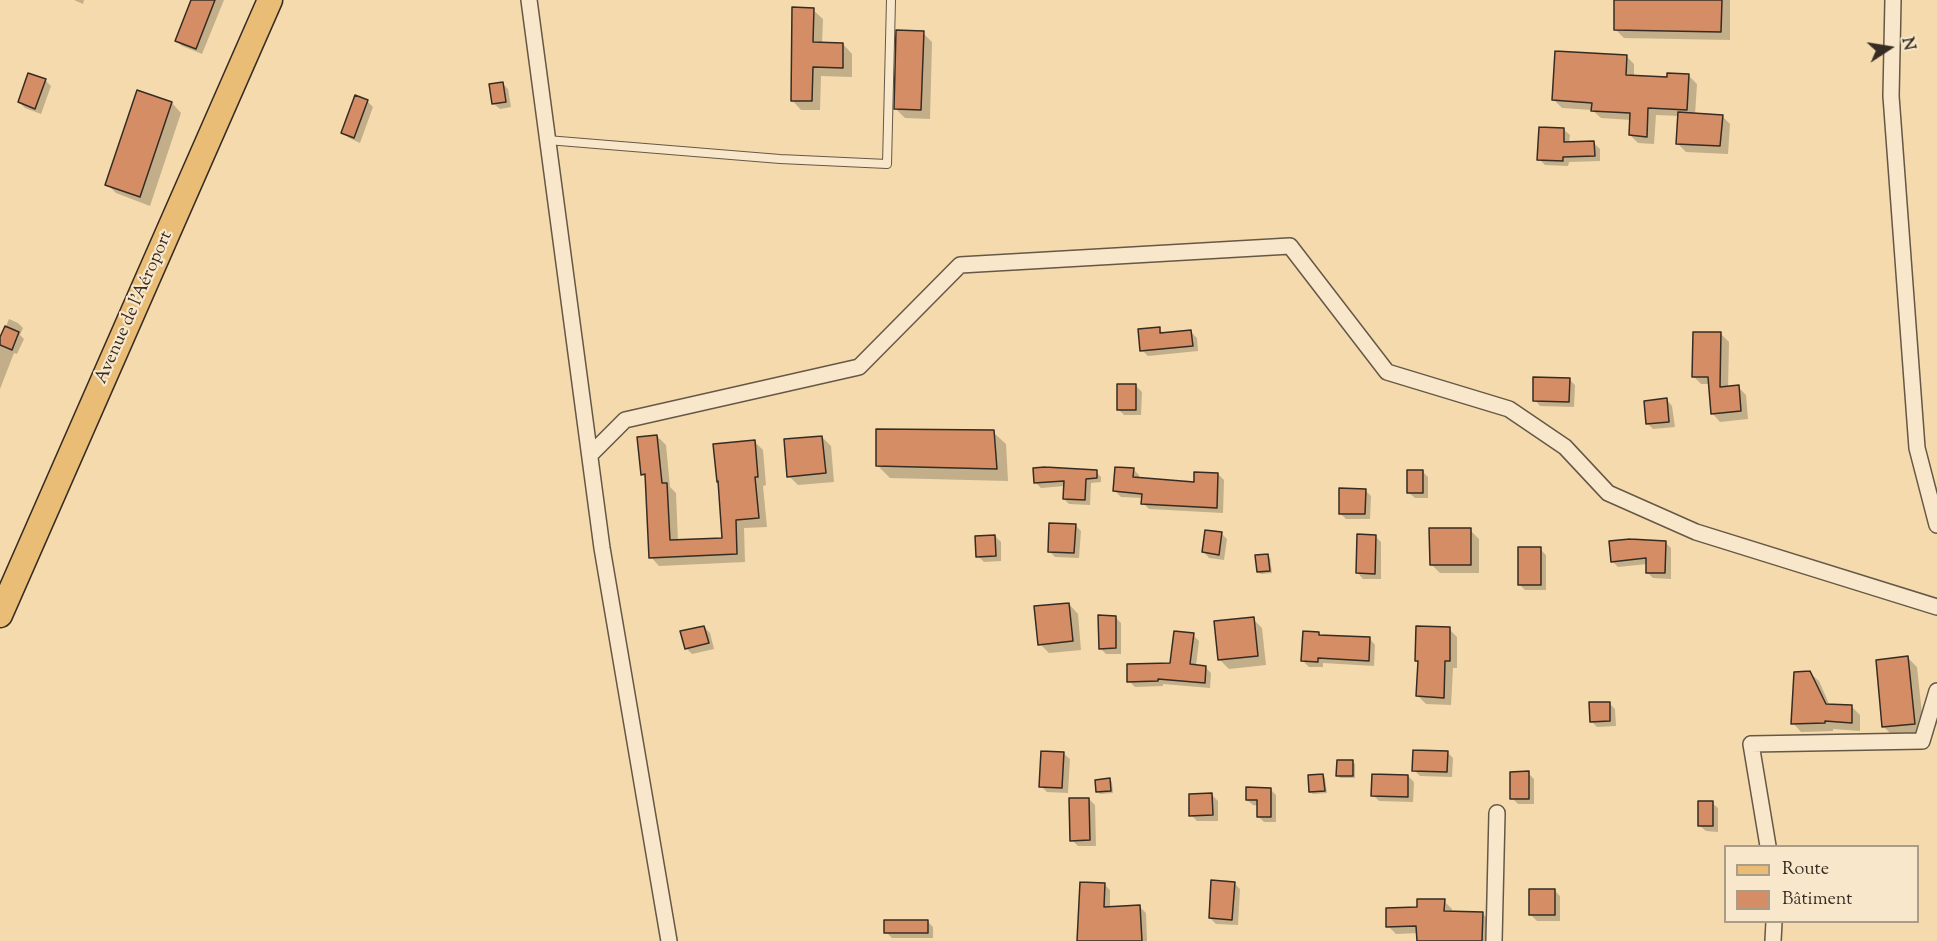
<!DOCTYPE html>
<html>
<head>
<meta charset="utf-8">
<style>
	body { margin:0 }
	#map { position:relative; width:1937px; height:941px; overflow:hidden; background:#f4daad; font-family:"Sorts Mill Goudy",serif }
	canvas { display:block }
	.legend { position:absolute; left:1724px; top:845px; width:195px; height:78px; box-sizing:border-box; background:#f8e7ca; border:2px solid #aa9c87; margin:0; padding:8px 10px; list-style:none; font-size:18px; color:#362c23 }
	.legend li { display:flex; align-items:center; gap:12px; height:30px }
	.legend b { width:30px; border:2px solid #aa9c87 }
	.north { position:absolute; left:1859px; top:18px; width:60px; height:60px; -webkit-text-stroke:4px #f8e7ca; paint-order:stroke; rotate:78deg; font-size:16px; font-weight:700; line-height:24px; text-align:center; color:#362c23 }
	.north::after { content:''; display:block; margin:auto; width:21px; height:27px; background:#362c23; clip-path:polygon(50% 0,100% 100%,50% 72%,0 100%) }
</style>
</head>
<body>
<div id="map">
<canvas width="1937" height="941"></canvas>
<ul class="legend">
<li><b style="height:8px;background:#eabd76"></b>Route</li>
<li><b style="height:16px;background:#d48d65"></b>Bâtiment</li>
</ul>
<div class="north">N</div>
</div>
<script>
const g = document.querySelector('canvas').getContext('2d');
g.lineJoin = 'round';
function fillPath(path, color) {
  g.fillStyle = color;
  g.fill(path, 'evenodd');
}
function shape(rows) {
  const path = new Path2D();
  for (const r of rows) {
    path.moveTo(r[0], r[1]);
    for (let i = 2; i < r.length; i += 2) path.lineTo(r[i], r[i + 1]);
  }
  return path;
}
function strokePath(path, color, width, dash) {
  g.strokeStyle = color;
  g.lineWidth = width;
  g.lineCap = dash ? 'butt' : 'round';
  g.setLineDash(dash || []);
  g.stroke(path);
}
function write(font, color, halo, rows, align = 'center') {
  g.font = font + ' "Sorts Mill Goudy",serif';
  g.lineWidth = 4.5;
  g.setLineDash([]);
  g.textBaseline = 'middle';
  g.strokeStyle = halo;
  g.fillStyle = color;
  for (const [text, x, y, turn = 0] of rows) {
    g.save();
    g.translate(x, y);
    g.rotate((+turn || 0) * Math.PI / 180);
    g.textAlign = isNaN(turn) ? turn : align;
    if (halo) g.strokeText(text, 0, 0);
    g.fillText(text, 0, 0);
    g.restore();
  }
}
fillPath(shape([
	[74,0,84,0,83,4],
	[194,0,224,0,202,54,182,46,176,40],
	[1615,0,1730,0,1730,40,1624,38,1615,29],
	[813,10,823,19,822,44,843,44,852,54,852,77,821,76,820,110,801,110,792,100],
	[923,33,932,42,930,119,905,118,896,109],
	[1626,56,1634,64,1634,77,1668,79,1689,76,1697,84,1695,115,1722,116,1730,124,1728,154,1686,152,1677,143,1679,116,1656,115,1654,144,1638,143,1630,135,1631,120,1601,118,1592,110,1562,108,1554,100],
	[45,80,51,86,41,114,25,108,19,102],
	[502,83,508,89,511,107,500,109,494,104],
	[137,91,172,103,181,113,150,206,116,193,107,184],
	[367,101,373,107,360,143,349,138,343,133],
	[1564,130,1570,135,1569,143,1594,143,1600,149,1600,161,1569,162,1568,166,1545,165,1539,159],
	[9,319,18,323,23,328,20,335,24,339,17,354,14,353,0,389,0,341],
	[1159,329,1165,335,1191,332,1197,338,1198,351,1148,356,1142,350],
	[1721,334,1729,342,1728,388,1738,387,1746,395,1748,419,1720,422,1713,414,1710,384,1701,384,1693,376],
	[1569,379,1575,385,1574,407,1540,406,1535,400],
	[1136,386,1142,392,1141,415,1124,415,1118,409],
	[1667,400,1672,406,1675,427,1653,429,1647,423],
	[993,432,1006,444,1008,481,890,478,877,465],
	[657,436,666,445,670,487,676,493,678,542,724,540,754,441,763,450,766,485,763,486,767,527,744,528,745,562,659,566,651,557,647,479,642,474],
	[822,437,831,446,834,482,798,485,789,476],
	[1133,469,1139,475,1139,479,1195,484,1218,474,1224,480,1223,513,1149,509,1143,503,1143,498,1121,497,1115,491],
	[1422,471,1428,477,1428,498,1415,498,1409,493],
	[1096,472,1101,477,1101,482,1091,483,1090,505,1069,504,1064,499,1065,486,1041,488,1036,483],
	[1365,490,1371,496,1370,519,1346,519,1340,513],
	[1075,525,1081,531,1079,558,1055,557,1049,551],
	[1470,530,1479,539,1479,573,1440,573,1431,564],
	[1221,533,1227,539,1224,560,1209,558,1204,552],
	[995,536,1001,542,1001,561,984,562,978,556],
	[1375,536,1381,542,1381,579,1363,579,1358,573],
	[1665,542,1671,548,1671,579,1653,578,1647,572,1647,564,1618,567,1612,561],
	[1540,549,1546,555,1546,590,1525,590,1519,584],
	[1268,556,1270,558,1272,573,1261,574,1258,572],
	[1069,604,1078,614,1081,650,1049,653,1040,644],
	[1115,617,1121,623,1121,654,1106,654,1100,648],
	[1253,619,1262,628,1266,665,1229,669,1219,659],
	[704,627,710,633,714,649,692,654,686,648],
	[1449,629,1457,637,1457,668,1453,668,1451,705,1426,704,1418,696,1419,662,1417,660],
	[1319,634,1321,636,1370,639,1375,645,1374,666,1323,663,1323,667,1309,667,1303,661],
	[1193,635,1199,641,1196,666,1205,667,1211,673,1210,688,1163,684,1163,686,1135,687,1129,681,1171,665],
	[1908,658,1917,667,1924,733,1893,736,1884,727],
	[1810,673,1819,681,1830,706,1852,707,1860,715,1860,731,1833,729,1833,731,1801,732,1793,723],
	[1609,703,1615,709,1616,726,1597,727,1591,721],
	[1447,752,1453,758,1452,777,1420,776,1414,770],
	[1064,754,1070,759,1068,793,1047,792,1041,786],
	[1352,762,1355,764,1355,778,1340,778,1338,775],
	[1528,773,1534,779,1534,804,1518,804,1512,798],
	[1323,775,1325,778,1327,793,1313,794,1310,792],
	[1408,776,1414,782,1413,802,1379,801,1373,795],
	[1110,780,1112,782,1113,793,1100,794,1098,792],
	[1270,789,1276,795,1276,822,1264,822,1258,816,1258,806,1253,805,1247,800],
	[1212,795,1218,801,1218,821,1197,821,1191,815],
	[1089,799,1095,805,1096,846,1078,846,1072,840],
	[1712,803,1718,808,1718,832,1706,831,1700,826],
	[1234,883,1240,889,1238,925,1216,924,1210,918],
	[1104,884,1110,890,1110,908,1140,907,1146,913,1147,941,1078,941,1078,929,1080,928],
	[1554,890,1560,896,1560,921,1537,921,1531,915],
	[1444,901,1452,909,1452,912,1482,913,1490,921,1490,941,1418,941,1418,933,1396,934,1388,926],
	[927,921,933,927,933,938,892,938,886,932]
]), '#0003');
const building = shape([
	[191,0,215,0,196,49,175,41,191,0],
	[1614,0,1722,0,1721,32,1614,30,1614,0],
	[792,7,814,8,813,42,843,43,843,68,813,67,812,101,791,101,792,7],
	[896,30,924,31,921,110,894,109,896,30],
	[1555,51,1627,55,1626,75,1667,77,1667,73,1689,74,1687,110,1648,108,1647,137,1629,135,1630,113,1591,111,1592,103,1552,100,1555,51],
	[28,73,46,79,35,109,18,102,28,73],
	[503,82,506,102,492,104,489,84,503,82],
	[137,90,172,102,140,197,105,185,137,90],
	[355,95,368,100,354,138,341,133,355,95],
	[1678,112,1723,115,1720,146,1676,144,1678,112],
	[1539,127,1564,128,1564,142,1594,141,1595,156,1563,157,1563,161,1537,160,1539,127],
	[5,326,19,332,12,350,0,345,0,337,5,326],
	[1160,327,1160,333,1191,330,1193,346,1140,351,1138,329,1160,327],
	[1693,332,1721,332,1720,387,1739,385,1741,411,1711,414,1708,377,1692,377,1693,332],
	[1533,377,1570,378,1569,402,1533,401,1533,377],
	[1117,384,1136,384,1136,410,1117,410,1117,384],
	[1667,398,1669,422,1646,424,1644,401,1667,398],
	[876,429,994,430,997,469,876,466,876,429],
	[657,435,662,483,667,483,670,540,722,538,718,481,717,482,713,444,755,440,758,477,755,477,759,518,736,520,737,554,649,558,645,474,641,475,637,437,657,435],
	[822,436,826,473,787,477,784,439,822,436],
	[1045,467,1097,470,1097,478,1086,479,1085,500,1063,499,1064,481,1034,483,1033,468,1045,467],
	[1115,467,1134,468,1133,477,1194,482,1194,472,1218,473,1217,508,1141,504,1142,494,1113,491,1115,467],
	[1407,470,1423,470,1423,493,1407,493,1407,470],
	[1339,488,1366,489,1365,514,1339,514,1339,488],
	[1049,523,1076,524,1074,553,1048,552,1049,523],
	[1429,528,1471,528,1471,565,1430,565,1429,528],
	[1205,530,1222,532,1219,555,1202,552,1205,530],
	[1357,534,1376,535,1375,574,1356,573,1357,534],
	[995,535,996,556,976,557,975,536,995,535],
	[1630,539,1666,541,1665,573,1646,573,1646,558,1611,562,1609,541,1630,539],
	[1518,547,1541,547,1541,585,1518,585,1518,547],
	[1268,554,1270,571,1257,572,1255,555,1268,554],
	[1069,603,1073,641,1038,645,1034,606,1069,603],
	[1098,615,1116,616,1116,648,1099,649,1098,615],
	[1254,617,1258,656,1218,660,1214,621,1254,617],
	[704,626,709,643,685,649,680,631,704,626],
	[1416,626,1450,627,1450,661,1445,661,1444,698,1416,696,1418,661,1415,661,1416,626],
	[1174,631,1194,633,1190,664,1206,666,1205,683,1158,679,1158,681,1127,682,1127,664,1170,663,1174,631],
	[1303,631,1319,632,1319,635,1370,637,1369,661,1318,658,1318,662,1301,661,1303,631],
	[1908,656,1915,724,1882,727,1876,660,1908,656],
	[1810,671,1826,704,1852,705,1852,723,1825,721,1825,723,1791,724,1794,672,1810,671],
	[1589,702,1610,702,1610,721,1590,722,1589,702],
	[1413,750,1448,751,1447,772,1412,771,1413,750],
	[1041,751,1064,752,1062,788,1039,787,1041,751],
	[1337,760,1353,760,1353,776,1336,776,1337,760],
	[1529,771,1529,799,1510,799,1510,772,1529,771],
	[1323,774,1325,791,1309,792,1308,775,1323,774],
	[1372,774,1408,775,1408,797,1371,796,1372,774],
	[1110,778,1111,791,1096,792,1095,780,1110,778],
	[1246,787,1271,788,1271,817,1257,817,1257,800,1246,800,1246,787],
	[1212,793,1213,815,1189,816,1189,794,1212,793],
	[1069,798,1089,798,1090,840,1070,841,1069,798],
	[1698,801,1713,801,1713,826,1698,826,1698,801],
	[1211,880,1235,882,1232,920,1209,918,1211,880],
	[1080,882,1105,883,1104,907,1140,905,1142,941,1077,941,1080,882],
	[1529,889,1555,889,1555,915,1529,915,1529,889],
	[1417,899,1445,899,1444,911,1483,912,1482,941,1417,941,1416,926,1386,927,1386,908,1417,907,1417,899],
	[884,920,928,920,928,933,884,933,884,920]
]);
fillPath(building, '#d48d65');
strokePath(building, '#362c23', 1.5);
const service = shape([
	[547,140,780,159,887,164,891,0]
]);
const minor = shape([
	[529,0,602,548,669,941],
	[1893,0,1891,96,1917,448,1937,525],
	[590,455,625,420,859,367,960,265,1290,246,1387,372,1509,409,1565,447,1608,493,1696,532,1937,607],
	[1768,846,1751,744,1922,741,1937,691],
	[1494,941,1497,813],
	[1773,941,1774,922]
]);
const primary = shape([
	[0,615,270,0]
]);
strokePath(service, '#665846', 10);
strokePath(minor, '#665846', 18);
strokePath(primary, '#362c23', 27);
strokePath(service, '#f8e7ca', 8);
strokePath(minor, '#f8e7ca', 15);
strokePath(primary, '#eabd76', 24);
write('18px', '#362c23', '#f8e7ca', [
	["Avenue de l'Aéroport",135,308,-66]
]);
</script>
</body>
</html>
